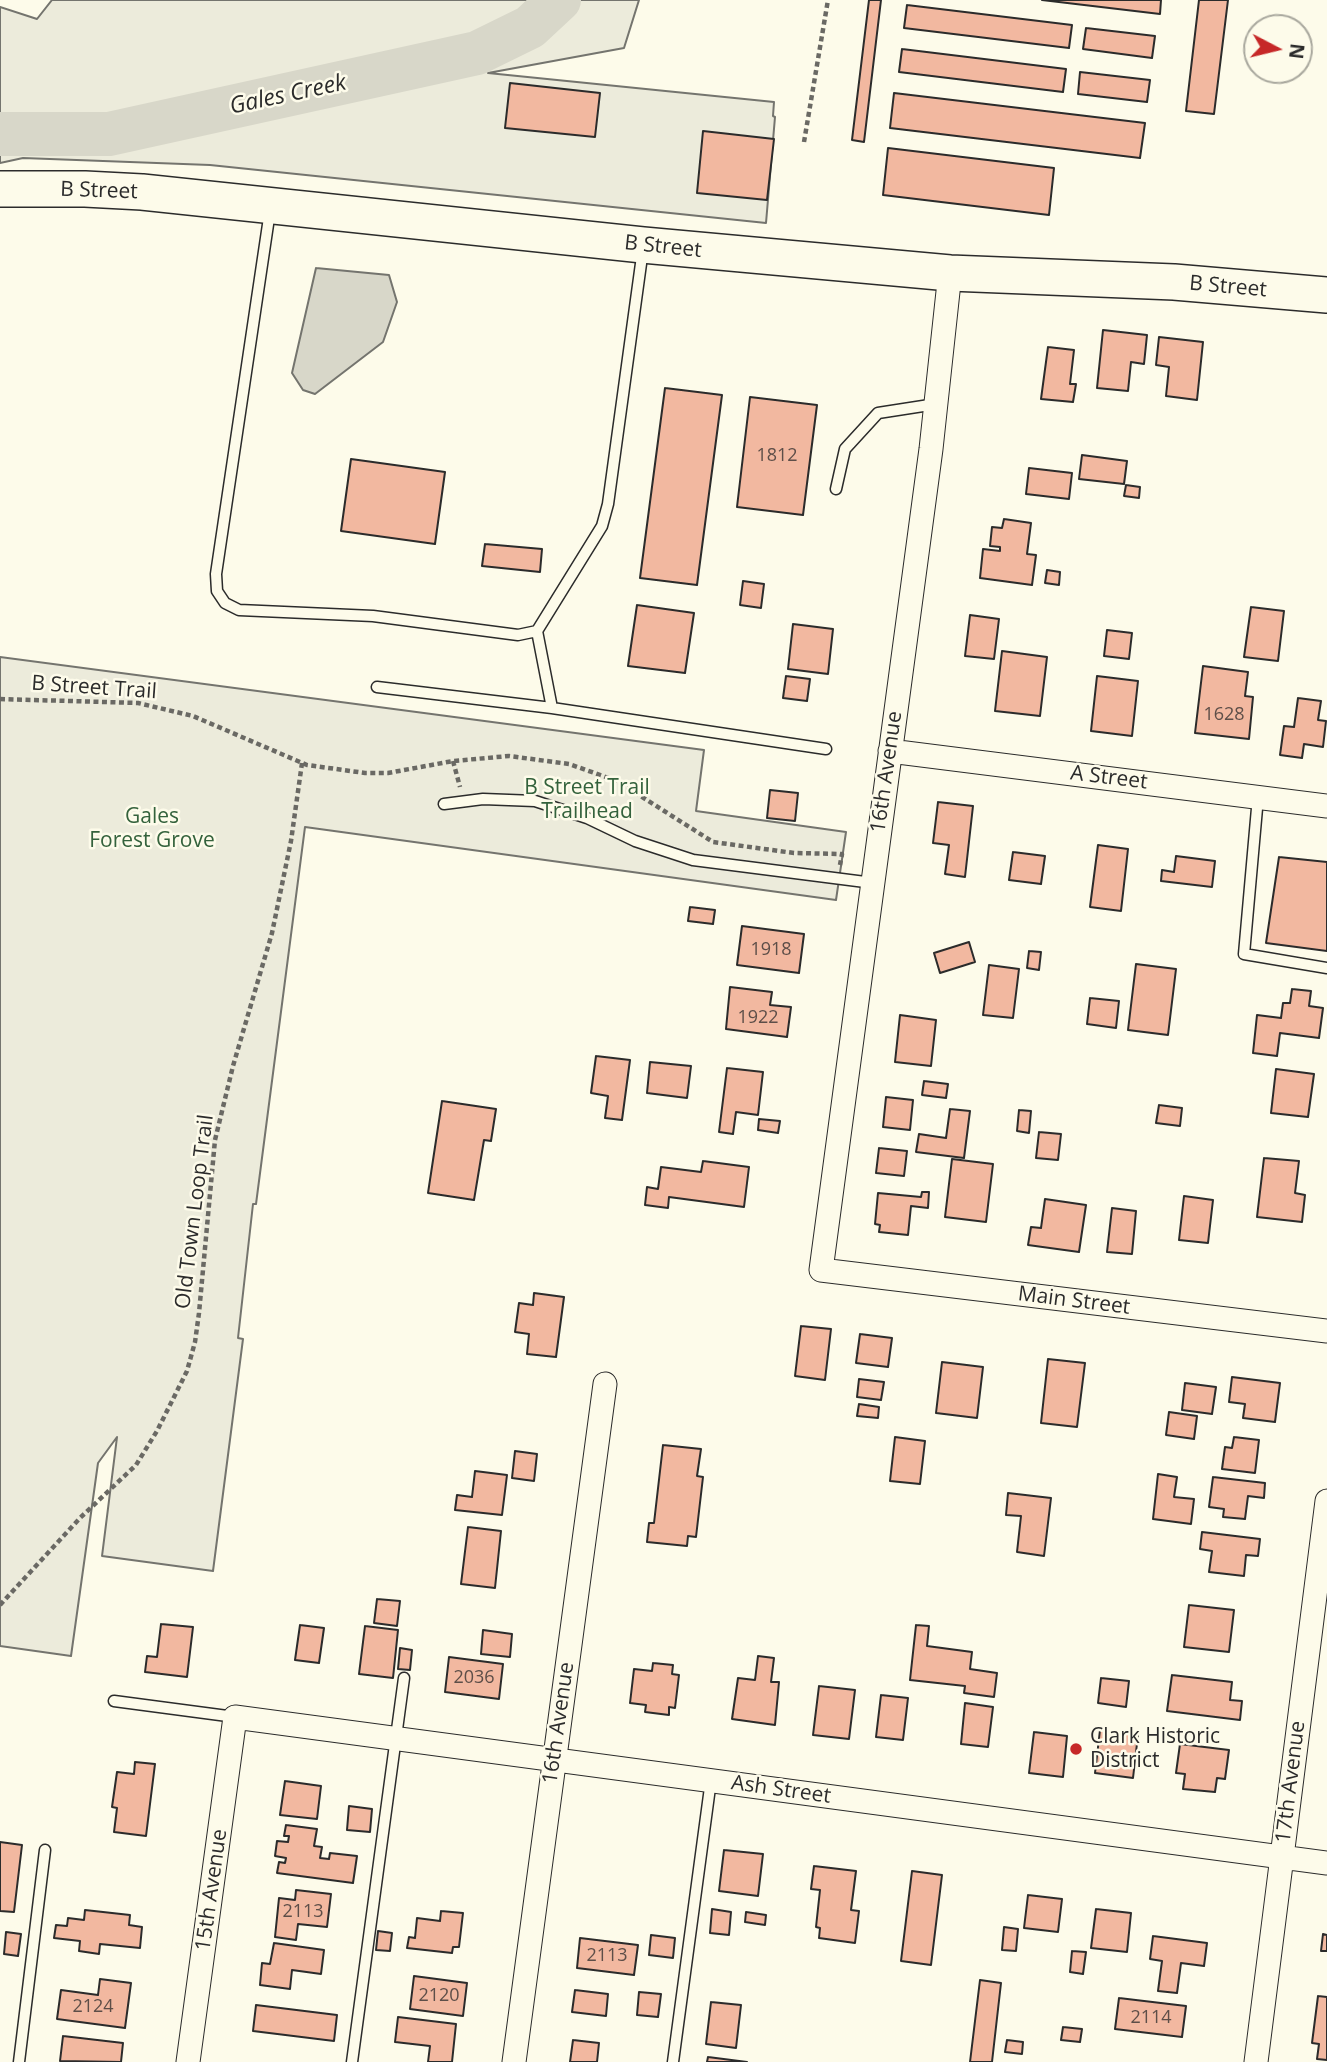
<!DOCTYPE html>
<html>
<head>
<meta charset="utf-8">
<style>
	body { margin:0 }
	#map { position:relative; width:1327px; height:2062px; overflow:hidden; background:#fdfbea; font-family:"Open Sans",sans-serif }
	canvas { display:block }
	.north { position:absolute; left:1243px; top:14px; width:70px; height:70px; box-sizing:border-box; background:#fdfbea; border:2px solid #a9a89e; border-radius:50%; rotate:97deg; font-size:19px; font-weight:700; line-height:28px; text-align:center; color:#2b2b2b }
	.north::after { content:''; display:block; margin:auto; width:24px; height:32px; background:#c62828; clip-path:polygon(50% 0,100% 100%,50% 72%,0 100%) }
</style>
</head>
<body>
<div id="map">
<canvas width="1327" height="2062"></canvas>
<div class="north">N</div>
</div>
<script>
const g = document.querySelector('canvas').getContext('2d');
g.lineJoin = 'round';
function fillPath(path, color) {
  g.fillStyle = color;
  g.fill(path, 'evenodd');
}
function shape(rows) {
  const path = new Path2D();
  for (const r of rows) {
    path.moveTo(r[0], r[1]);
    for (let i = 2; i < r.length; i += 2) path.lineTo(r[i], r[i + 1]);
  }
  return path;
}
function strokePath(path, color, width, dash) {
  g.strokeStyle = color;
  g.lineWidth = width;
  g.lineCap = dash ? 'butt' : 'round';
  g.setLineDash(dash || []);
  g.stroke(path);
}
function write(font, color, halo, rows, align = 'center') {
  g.font = font + ' "Open Sans",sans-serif';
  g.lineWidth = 5;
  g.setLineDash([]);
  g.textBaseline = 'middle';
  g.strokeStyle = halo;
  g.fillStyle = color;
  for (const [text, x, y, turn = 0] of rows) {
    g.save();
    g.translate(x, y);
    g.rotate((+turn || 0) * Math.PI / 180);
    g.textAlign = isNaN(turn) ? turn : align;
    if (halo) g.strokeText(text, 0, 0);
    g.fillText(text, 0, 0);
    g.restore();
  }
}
const green = shape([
	[52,0,639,0,624,48,488,73,774,102,773,116,775,117,766,223,210,165,23,158,0,163,0,7,37,19,52,0],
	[0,657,704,750,696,811,846,832,836,900,305,827,256,1204,253,1204,238,1338,243,1339,213,1571,102,1556,117,1437,98,1463,71,1656,0,1646,0,657]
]);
fillPath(green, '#ecebdb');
strokePath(green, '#74746e', 2);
const water = shape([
	[316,268,389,275,397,302,383,342,315,394,303,390,292,373,316,268]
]);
fillPath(water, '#d8d7c9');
strokePath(water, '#74746e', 2);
strokePath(shape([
	[0,134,109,134,477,53,530,27,559,0]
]), '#d8d7c9', 44);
const building = shape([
	[869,0,881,0,864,142,852,140,869,0],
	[1042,0,1161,0,1160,14,1042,0],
	[1199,0,1228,0,1214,114,1186,111,1199,0],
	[907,5,1072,25,1069,48,904,28,907,5],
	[1086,28,1155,36,1152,58,1083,49,1086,28],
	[902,49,1066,69,1063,92,899,72,902,49],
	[1080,72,1150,80,1147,102,1078,94,1080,72],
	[510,83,600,93,595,137,505,128,510,83],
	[894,93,1145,123,1140,158,890,128,894,93],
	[703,131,774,139,767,200,697,193,703,131],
	[888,148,1054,168,1049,215,883,195,888,148],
	[1103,330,1147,335,1144,364,1131,362,1128,391,1097,388,1103,330],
	[1159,337,1203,342,1197,400,1166,396,1169,367,1156,365,1159,337],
	[1048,347,1074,350,1070,384,1076,384,1073,402,1041,399,1048,347],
	[665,388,722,395,697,585,640,578,665,388],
	[750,397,817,405,803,515,737,507,750,397],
	[1082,455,1127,461,1124,484,1079,479,1082,455],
	[351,459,445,472,435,544,341,531,351,459],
	[1029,468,1072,473,1069,499,1026,494,1029,468],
	[1126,485,1140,487,1139,498,1124,496,1126,485],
	[1004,519,1031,523,1027,554,1036,555,1032,585,980,578,983,549,1000,551,1000,547,990,546,992,527,1002,528,1004,519],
	[485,544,542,549,540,572,482,566,485,544],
	[1047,570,1060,572,1059,585,1045,583,1047,570],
	[743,581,764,584,761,608,740,605,743,581],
	[637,605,694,613,685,673,628,666,637,605],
	[1251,607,1284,611,1278,661,1244,657,1251,607],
	[970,615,999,619,994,659,965,656,970,615],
	[793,624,833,629,828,674,788,669,793,624],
	[1107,630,1132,633,1129,659,1104,656,1107,630],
	[1002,651,1047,657,1040,716,995,711,1002,651],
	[1203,666,1248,672,1245,696,1253,697,1249,739,1195,733,1203,666],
	[786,676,810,679,807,701,783,698,786,676],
	[1097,676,1138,681,1132,736,1091,731,1097,676],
	[1298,698,1321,701,1318,720,1326,721,1323,747,1304,744,1302,758,1280,755,1284,726,1294,727,1298,698],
	[770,790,798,793,795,821,767,818,770,790],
	[938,802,973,806,965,877,945,874,949,845,933,843,938,802],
	[1098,845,1128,849,1121,911,1090,907,1098,845],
	[1013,852,1045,856,1041,884,1009,880,1013,852],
	[1176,856,1215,861,1212,887,1161,881,1162,870,1174,872,1176,856],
	[1279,857,1327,862,1327,951,1266,943,1279,857],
	[690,907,715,910,713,924,688,921,690,907],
	[742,926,804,934,799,973,737,965,742,926],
	[969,942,975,962,940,973,934,953,969,942],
	[1029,951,1041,952,1039,970,1027,968,1029,951],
	[1136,964,1176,969,1168,1035,1128,1030,1136,964],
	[989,965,1019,969,1013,1018,983,1015,989,965],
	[730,987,772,992,770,1005,791,1007,787,1037,726,1029,730,987],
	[1292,989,1311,991,1309,1006,1323,1008,1319,1038,1280,1033,1277,1056,1253,1053,1257,1015,1281,1018,1283,1003,1290,1003,1292,989],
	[1090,998,1119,1001,1116,1028,1087,1024,1090,998],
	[900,1015,936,1020,931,1066,895,1062,900,1015],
	[596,1056,630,1060,622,1120,605,1118,608,1096,591,1093,596,1056],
	[650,1062,691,1066,687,1098,647,1093,650,1062],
	[727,1068,763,1072,758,1115,736,1112,733,1134,719,1132,727,1068],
	[1276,1069,1314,1074,1308,1117,1271,1113,1276,1069],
	[924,1081,948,1084,946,1098,922,1095,924,1081],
	[886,1097,913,1100,910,1130,883,1127,886,1097],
	[442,1101,496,1109,491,1141,484,1140,474,1200,428,1193,442,1101],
	[1159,1105,1182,1108,1180,1126,1156,1123,1159,1105],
	[950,1109,970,1111,964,1158,916,1152,919,1134,946,1138,950,1109],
	[1019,1110,1031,1111,1029,1133,1017,1131,1019,1110],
	[759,1119,780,1121,778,1133,758,1130,759,1119],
	[1039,1132,1061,1134,1058,1160,1036,1158,1039,1132],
	[879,1148,907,1151,904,1176,876,1173,879,1148],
	[1264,1158,1299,1161,1295,1193,1305,1195,1302,1222,1257,1217,1264,1158],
	[952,1159,993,1164,986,1222,945,1217,952,1159],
	[703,1161,749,1167,744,1207,669,1197,668,1208,645,1205,647,1187,658,1189,661,1167,701,1172,703,1161],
	[922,1192,929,1192,928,1208,911,1206,908,1235,879,1232,880,1225,875,1224,878,1193,921,1197,922,1192],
	[1184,1196,1213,1200,1208,1243,1179,1240,1184,1196],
	[1045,1199,1086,1205,1079,1252,1028,1245,1031,1227,1041,1228,1045,1199],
	[1112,1208,1136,1211,1132,1254,1107,1252,1112,1208],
	[534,1293,564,1297,556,1357,527,1354,529,1334,515,1332,519,1303,533,1305,534,1293],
	[801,1326,831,1329,825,1380,795,1376,801,1326],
	[860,1334,892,1338,888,1367,856,1363,860,1334],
	[1048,1359,1085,1363,1077,1427,1041,1423,1048,1359],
	[942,1362,983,1367,977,1418,936,1413,942,1362],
	[1232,1377,1280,1383,1275,1422,1243,1418,1245,1404,1229,1402,1232,1377],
	[859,1379,884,1382,881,1400,857,1397,859,1379],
	[1185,1383,1216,1387,1212,1414,1182,1410,1185,1383],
	[859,1404,879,1407,878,1418,857,1416,859,1404],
	[1169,1412,1197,1416,1194,1439,1166,1435,1169,1412],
	[895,1437,925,1441,920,1484,890,1481,895,1437],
	[1234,1437,1259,1440,1255,1473,1222,1469,1225,1447,1232,1448,1234,1437],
	[663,1445,701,1449,697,1476,703,1477,696,1537,688,1536,687,1546,647,1542,649,1523,654,1523,663,1445],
	[515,1451,537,1454,534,1481,512,1478,515,1451],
	[475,1471,507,1475,502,1515,455,1510,457,1495,472,1497,475,1471],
	[1158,1474,1177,1477,1174,1497,1194,1499,1191,1524,1153,1519,1158,1474],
	[1213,1477,1265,1483,1264,1498,1248,1496,1245,1519,1223,1517,1224,1509,1209,1507,1213,1477],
	[1008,1493,1051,1498,1044,1556,1017,1552,1021,1516,1006,1515,1008,1493],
	[468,1527,501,1531,495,1588,461,1584,468,1527],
	[1202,1532,1260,1539,1258,1556,1246,1555,1244,1576,1209,1572,1212,1551,1200,1549,1202,1532],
	[377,1599,400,1601,397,1626,374,1623,377,1599],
	[1189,1605,1234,1610,1229,1652,1184,1647,1189,1605],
	[161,1624,193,1627,187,1677,145,1672,147,1656,157,1657,161,1624],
	[300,1625,324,1628,319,1663,295,1660,300,1625],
	[916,1625,929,1626,927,1646,972,1652,970,1669,997,1673,994,1697,964,1693,965,1686,910,1680,916,1625],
	[365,1626,398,1630,393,1678,359,1674,365,1626],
	[483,1630,512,1634,510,1657,481,1654,483,1630],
	[400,1648,412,1650,410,1670,398,1669,400,1648],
	[758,1656,774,1658,771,1682,779,1682,775,1725,732,1719,738,1678,755,1680,758,1656],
	[449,1657,503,1664,499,1699,445,1692,449,1657],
	[653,1663,673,1665,672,1674,679,1675,675,1708,669,1707,669,1715,645,1712,646,1705,630,1703,634,1669,652,1671,653,1663],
	[1172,1675,1232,1682,1230,1700,1242,1701,1240,1720,1167,1711,1172,1675],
	[1101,1678,1129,1681,1126,1707,1098,1703,1101,1678],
	[819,1686,855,1690,849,1739,813,1735,819,1686],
	[881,1695,908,1698,903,1740,876,1737,881,1695],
	[965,1703,993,1707,988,1747,961,1744,965,1703],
	[1100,1730,1138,1735,1133,1778,1095,1773,1100,1730],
	[1034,1732,1067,1736,1063,1777,1029,1773,1034,1732],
	[1180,1744,1229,1750,1225,1779,1217,1778,1215,1792,1183,1789,1185,1774,1176,1773,1180,1744],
	[135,1762,155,1764,146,1836,114,1832,117,1808,112,1807,117,1772,134,1774,135,1762],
	[285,1781,321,1786,317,1819,280,1815,285,1781],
	[349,1806,372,1809,370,1832,347,1830,349,1806],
	[286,1825,317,1829,314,1846,322,1847,320,1858,329,1859,330,1853,357,1856,353,1883,277,1873,279,1862,285,1863,286,1858,275,1856,277,1841,288,1842,289,1836,284,1836,286,1825],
	[0,1842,22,1845,14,1912,0,1911,0,1842],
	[724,1850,763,1854,758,1896,719,1891,724,1850],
	[814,1866,856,1871,851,1910,859,1911,855,1943,819,1938,820,1928,816,1927,820,1890,811,1889,814,1866],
	[912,1871,942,1875,931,1965,901,1961,912,1871],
	[296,1890,331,1894,327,1927,298,1924,296,1940,275,1937,279,1898,295,1900,296,1890],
	[1028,1895,1062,1899,1058,1932,1024,1928,1028,1895],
	[712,1909,731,1912,729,1935,710,1933,712,1909],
	[1096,1909,1131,1913,1127,1952,1091,1948,1096,1909],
	[85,1910,130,1915,129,1925,142,1927,140,1948,100,1944,99,1954,79,1951,80,1941,54,1938,56,1925,67,1926,68,1918,84,1920,85,1910],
	[441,1911,463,1913,459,1947,453,1947,452,1953,407,1948,409,1937,415,1938,417,1918,440,1921,441,1911],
	[746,1912,766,1915,765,1925,745,1922,746,1912],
	[1004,1927,1018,1929,1016,1951,1002,1950,1004,1927],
	[378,1931,392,1933,390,1951,376,1950,378,1931],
	[6,1932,21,1934,18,1956,4,1954,6,1932],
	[1323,1934,1327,1935,1327,1951,1321,1951,1323,1934],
	[651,1935,675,1938,673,1958,649,1955,651,1935],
	[1153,1936,1207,1943,1204,1966,1181,1963,1177,1993,1158,1991,1162,1961,1150,1959,1153,1936],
	[580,1938,638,1945,634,1975,577,1968,580,1938],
	[274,1943,324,1950,321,1974,292,1970,290,1989,260,1985,262,1963,270,1964,274,1943],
	[1072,1951,1086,1952,1083,1974,1070,1972,1072,1951],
	[414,1976,467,1983,463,2016,410,2009,414,1976],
	[100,1979,131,1983,125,2028,57,2019,61,1990,98,1995,100,1979],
	[980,1980,1001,1983,992,2062,970,2062,980,1980],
	[575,1990,608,1994,606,2016,572,2012,575,1990],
	[639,1992,661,1994,658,2017,637,2015,639,1992],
	[1318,1996,1327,1997,1327,2060,1317,2059,1319,2044,1312,2043,1318,1996],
	[1119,1998,1186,2006,1182,2037,1115,2029,1119,1998],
	[711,2002,741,2005,736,2048,706,2044,711,2002],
	[256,2005,337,2015,334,2041,253,2031,256,2005],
	[398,2017,456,2024,452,2062,428,2062,430,2046,395,2042,398,2017],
	[1063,2027,1082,2029,1080,2042,1061,2040,1063,2027],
	[63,2036,123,2043,121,2062,60,2061,63,2036],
	[573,2040,599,2043,597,2062,570,2062,573,2040],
	[1007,2040,1023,2042,1022,2054,1005,2052,1007,2040],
	[708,2057,747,2062,707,2062,708,2057]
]);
fillPath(building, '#f2b8a0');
strokePath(building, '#2b2b2b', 2);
const lane = shape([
	[270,211,216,574,217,591,225,603,239,610,373,616,518,635,537,631,602,526,608,504,643,249],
	[836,489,845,449,878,413,936,404],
	[537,631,552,708],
	[377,687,552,708,826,749],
	[1258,797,1244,954,1327,968],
	[444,804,483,799,535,801,587,818,635,841,693,860,873,883],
	[114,1701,235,1717],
	[19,2062,45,1850],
	[352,2062,404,1678],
	[673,2062,711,1780]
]);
const street = shape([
	[950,273,931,449,821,1270,1327,1331],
	[890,751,1327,806],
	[188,2062,235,1717,1327,1863],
	[514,2062,605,1384],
	[1256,2062,1327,1501]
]);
const primary = shape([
	[0,189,85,189,142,192,643,245,950,273,1174,282,1327,295]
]);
strokePath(lane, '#2b2b2b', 13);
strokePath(street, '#2b2b2b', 25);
strokePath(primary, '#2b2b2b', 38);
strokePath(shape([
	[804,142,828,0],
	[0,699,138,703,193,716,307,765,365,773,388,773,453,761,509,756,569,764,617,781,713,842,794,853,842,854,840,865],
	[453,761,460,787],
	[0,1605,80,1518,136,1465,157,1431,187,1371,195,1342,199,1313,215,1140,233,1066,272,933,291,841,302,763]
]), '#6a6964', 4.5, [5, 3.5]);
strokePath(lane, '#fdfbea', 10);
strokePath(street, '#fdfbea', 23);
strokePath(primary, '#fdfbea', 35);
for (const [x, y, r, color] of [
	[1076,1749,7,"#c62828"]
]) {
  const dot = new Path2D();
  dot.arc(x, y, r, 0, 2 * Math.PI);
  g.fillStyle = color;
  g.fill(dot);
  strokePath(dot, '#fdfbea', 2.5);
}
write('18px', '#5d4e48', null, [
	["1812",777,456],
	["1628",1224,715],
	["1918",771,950],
	["1922",758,1018],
	["2036",474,1678],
	["2113",303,1912],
	["2113",607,1956],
	["2120",439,1996],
	["2124",93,2007],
	["2114",1151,2018]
]);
write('21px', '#2b2b2b', '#fdfbea', [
	["B Street",99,191,2],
	["B Street",663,247,6],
	["B Street",1228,287,5],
	["B Street Trail",94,688,4],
	["16th Avenue",887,772,-82],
	["A Street",1109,778,7],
	["Old Town Loop Trail",195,1212,-83],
	["Main Street",1074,1301,7],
	["16th Avenue",559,1723,-82],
	["17th Avenue",1291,1782,-83],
	["Ash Street",781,1790,8],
	["15th Avenue",212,1890,-82]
]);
write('21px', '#34623c', '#fdfbea', [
	["B Street Trail",587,788],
	["Trailhead",587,812],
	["Gales",152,817],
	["Forest Grove",152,841]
]);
write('21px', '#2b2b2b', '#fdfbea', [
	["Clark Historic",1090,1737],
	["District",1090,1761]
], 'left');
write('italic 23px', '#2b2b2b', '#fdfbea', [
	["Gales Creek",288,95,-12]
]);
</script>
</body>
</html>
